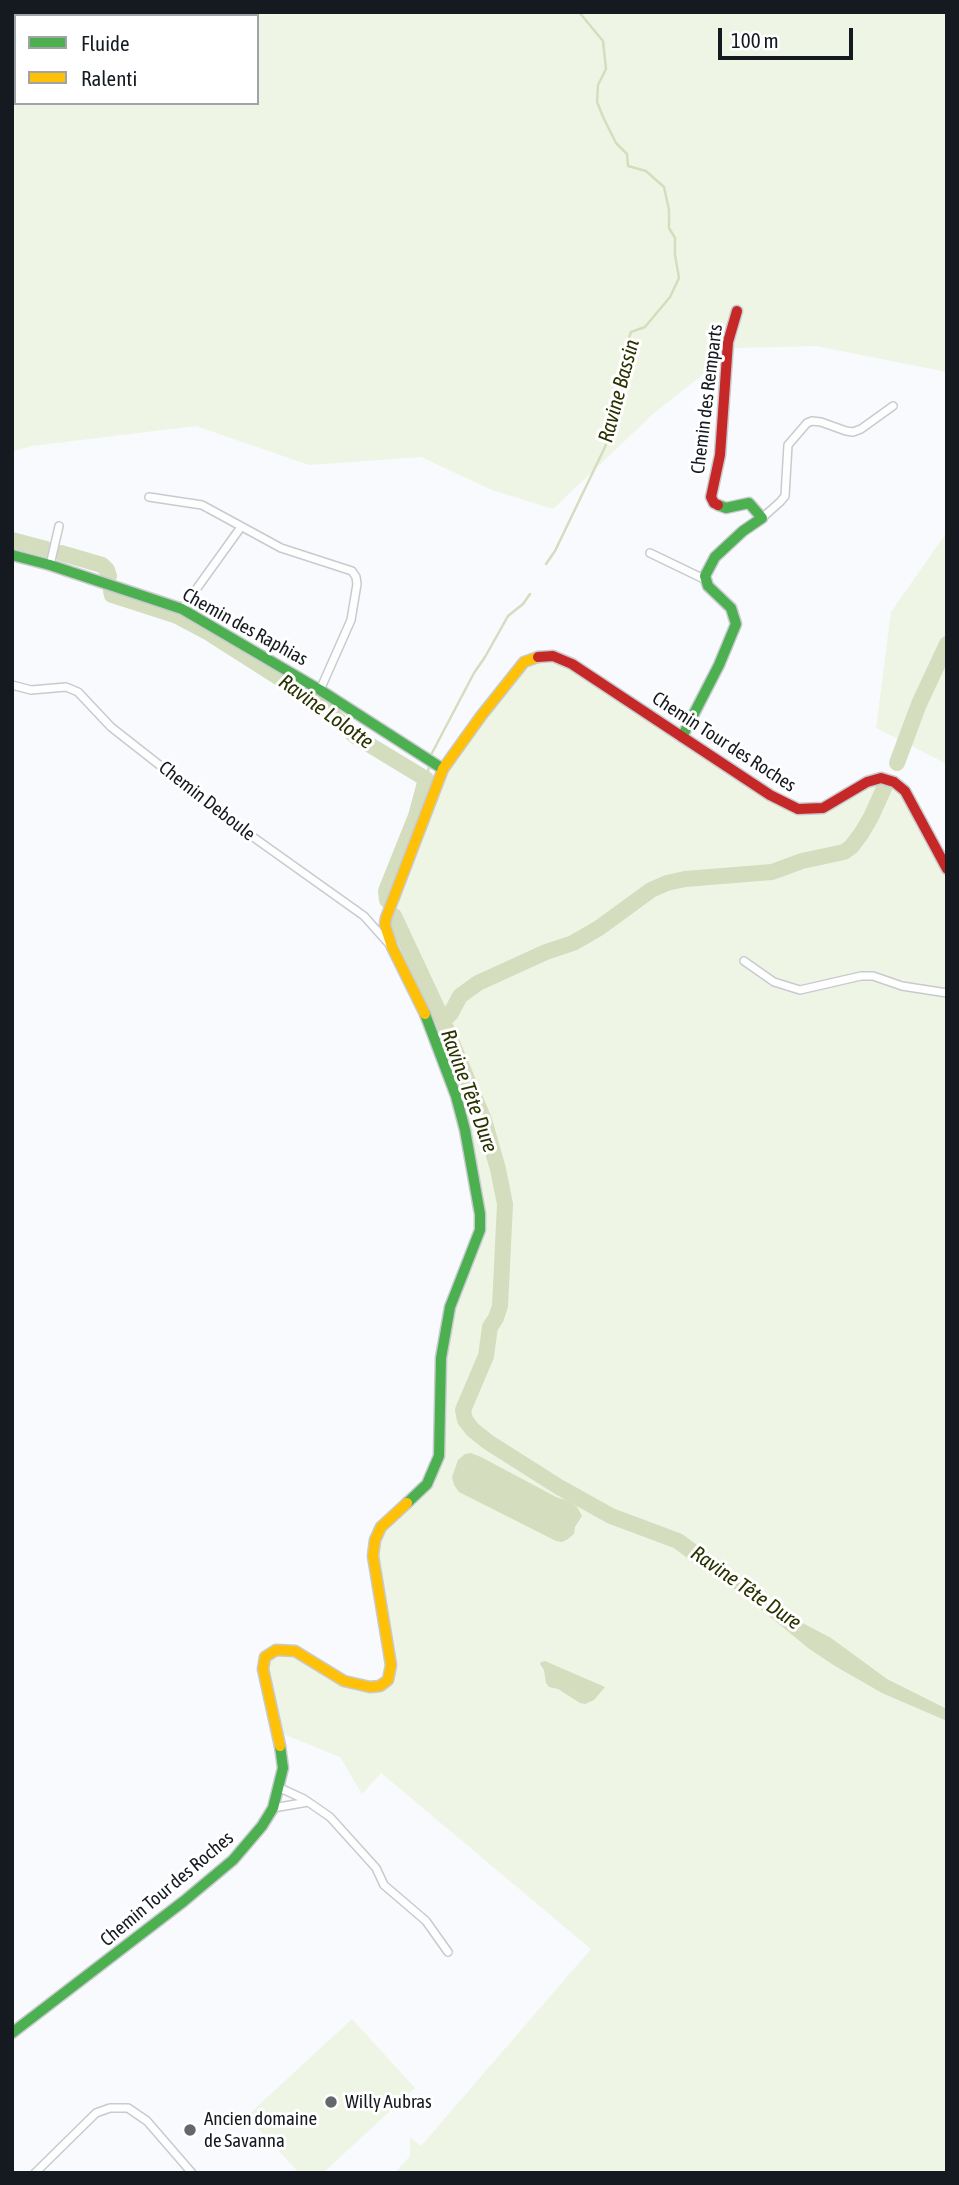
<!DOCTYPE html>
<html>
<head>
<meta charset="utf-8">
<style>
	body { margin:0 }
	#map { position:relative; width:959px; height:2185px; overflow:hidden; background:#f8fafd; font-family:"Asap Condensed",sans-serif }
	canvas { display:block }
	.frame { position:absolute; inset:0; border:14px solid #141a20; pointer-events:none }
	.legend { position:absolute; left:14px; top:14px; width:245px; height:91px; box-sizing:border-box; background:#fff; border:2px solid #a1a3a6; margin:0; padding:9px 12px; list-style:none; font-size:21px; color:#141a20 }
	.legend li { display:flex; align-items:center; gap:14px; height:35px }
	.legend b { width:35px; border:2px solid #a1a3a6 }
	.scale { position:absolute; left:718px; top:28px; width:135px; height:32px; box-sizing:border-box; border:4px solid #141a20; border-top:0; padding-left:9px; font-size:21px; line-height:24px; white-space:nowrap; color:#141a20; -webkit-text-stroke:5px #fff; paint-order:stroke }
</style>
</head>
<body>
<div id="map">
<canvas width="959" height="2185"></canvas>
<div class="frame"></div>
<ul class="legend">
<li><b style="height:9px;background:#4caf50"></b>Fluide</li>
<li><b style="height:9px;background:#ffc107"></b>Ralenti</li>
</ul>
<div class="scale">100 m</div>
</div>
<script>
const g = document.querySelector('canvas').getContext('2d');
g.lineJoin = 'round';
function fillPath(path, color) {
  g.fillStyle = color;
  g.fill(path, 'evenodd');
}
function shape(rows) {
  const path = new Path2D();
  for (const r of rows) {
    path.moveTo(r[0], r[1]);
    for (let i = 2; i < r.length; i += 2) path.lineTo(r[i], r[i + 1]);
  }
  return path;
}
function strokePath(path, color, width, dash) {
  g.strokeStyle = color;
  g.lineWidth = width;
  g.lineCap = dash ? 'butt' : 'round';
  g.setLineDash(dash || []);
  g.stroke(path);
}
function write(font, color, halo, rows, align = 'center') {
  g.font = font + ' "Asap Condensed",sans-serif';
  g.lineWidth = 6;
  g.setLineDash([]);
  g.textBaseline = 'middle';
  g.strokeStyle = halo;
  g.fillStyle = color;
  for (const [text, x, y, turn = 0] of rows) {
    g.save();
    g.translate(x, y);
    g.rotate((+turn || 0) * Math.PI / 180);
    g.textAlign = isNaN(turn) ? turn : align;
    if (halo) g.strokeText(text, 0, 0);
    g.fillText(text, 0, 0);
    g.restore();
  }
}
fillPath(shape([
	[12,12,947,12,947,372,816,346,736,348,653,414,553,509,492,490,421,457,309,465,196,426,31,446,12,452],
	[16,16,257,16,257,103,16,103],
	[947,532,947,764,876,728,891,612],
	[553,656,770,795,809,810,867,782,894,782,947,869,947,2173,395,2173,410,2156,410,2137,421,2146,591,1949,381,1773,362,1794,340,1757,278,1732,265,1657,295,1651,357,1685,388,1680,375,1540,427,1484,439,1456,438,1434,450,1307,479,1230,462,1116,385,925,443,769,524,662],
	[352,2019,415,2088,323,2173,299,2173,247,2116]
]), '#eff5e4');
fillPath(shape([
	[471,1453,481,1457,556,1497,569,1501,577,1507,582,1516,575,1527,574,1534,568,1539,562,1542,556,1541,459,1492,454,1485,452,1477,458,1460,465,1454],
	[694,1551,701,1552,713,1564,778,1610,831,1638,887,1679,947,1709,947,1721,882,1693,835,1666,808,1648,744,1595,706,1571,700,1565],
	[545,1661,605,1687,594,1700,585,1704,580,1703,558,1689,549,1687,546,1683,544,1670,540,1664,541,1662]
]), '#d4ddbe');
strokePath(shape([
	[546,564,555,551,605,447,620,399,625,350,631,332,645,327,670,297,679,278,675,255,675,238,669,228,669,210,664,187,646,171,628,166,627,154,616,143,604,119,597,102,598,85,606,69,603,41,579,12],
	[432,753,474,673,485,657,508,616,523,604,530,594],
	[426,779,429,767]
]), '#d4ddbe', 2.5);
strokePath(shape([
	[12,540,46,549],
	[61,553,102,565,107,570,109,576],
	[111,591,112,595,177,616,209,633,300,691,332,714,355,736,426,779,416,816,386,891,387,900],
	[897,763,919,704,947,644],
	[394,916,443,1021,484,1120,498,1169,505,1204,500,1306,496,1318,490,1327,486,1356,463,1410,465,1420,473,1430,488,1442,559,1487,611,1516,678,1541,709,1564],
	[443,1021,451,1013,460,996,478,983,546,952,573,943,599,928,651,890,667,883,685,879,772,872,802,861,844,852,851,847,861,834,871,817,885,786]
]), '#d4ddbe', 16);
const street = shape([
	[149,497,202,505,281,548,352,571,356,577,357,584,351,620,320,690],
	[762,518,780,502,785,496,788,445,807,423,812,421,821,422,846,431,853,432,861,429,893,406],
	[650,553,706,580],
	[50,565,59,526],
	[182,609,241,527],
	[12,685,31,690,66,687,78,692,111,727,232,822,364,916,389,944],
	[744,961,774,982,800,990,861,976,873,976,902,986,947,993],
	[280,1788,304,1799,330,1817,376,1868,384,1885,426,1921,448,1952],
	[273,1808,308,1802],
	[35,2173,96,2113,110,2108,128,2108,147,2121,192,2173]
]);
const fast = shape([
	[12,555,50,565,182,609,320,690,443,769],
	[682,737,719,665,736,624,731,608,708,586,705,576,715,557,743,531,762,518,749,503,726,508,718,505],
	[407,1503,427,1484,439,1456,441,1358,450,1307,480,1230,480,1214,465,1130,456,1096,425,1014],
	[12,2033,184,1901,233,1860,262,1826,273,1808,283,1768,280,1746]
]);
const slow = shape([
	[425,1014,392,947,385,925,386,918,443,769,481,716,524,662,538,657],
	[280,1746,263,1669,265,1657,276,1650,295,1651,344,1681,370,1687,380,1686,388,1680,391,1665,373,1556,375,1540,381,1527,407,1503]
]);
const jam = shape([
	[718,505,714,503,711,497,720,455,728,342,737,311],
	[538,657,553,656,572,664,770,795,798,809,823,808,867,782,881,778,894,782,905,791,947,869]
]);
strokePath(street, '#c7cbcf', 10);
strokePath(fast, '#c7cbcf', 13);
strokePath(slow, '#c7cbcf', 13);
strokePath(jam, '#c7cbcf', 13);
strokePath(street, '#fefeff', 7);
strokePath(fast, '#4caf50', 10);
strokePath(slow, '#ffc107', 10);
strokePath(jam, '#c62828', 10);
for (const [x, y, r, color] of [
	[331,2102,7,"#64686d"],
	[190,2130,7,"#64686d"]
]) {
  const dot = new Path2D();
  dot.arc(x, y, r, 0, 2 * Math.PI);
  g.fillStyle = color;
  g.fill(dot);
  strokePath(dot, '#fff', 2.5);
}
write('19px', '#141a20', '#fff', [
	["Chemin des Remparts",707,399,-83],
	["Chemin des Raphias",245,627,29],
	["Chemin Tour des Roches",724,742,33],
	["Chemin Deboule",207,801,38],
	["Chemin Tour des Roches",167,1889,-40]
]);
write('19px', '#141a20', '#fff', [
	["Willy Aubras",345,2102],
	["Ancien domaine",204,2119],
	["de Savanna",204,2141]
], 'left');
write('italic 21px', '#2a3300', '#fff', [
	["Ravine Bassin",619,391,-75],
	["Ravine Lolotte",326,712,36],
	["Ravine Tête Dure",469,1091,70],
	["Ravine Tête Dure",746,1588,35]
]);
</script>
</body>
</html>
